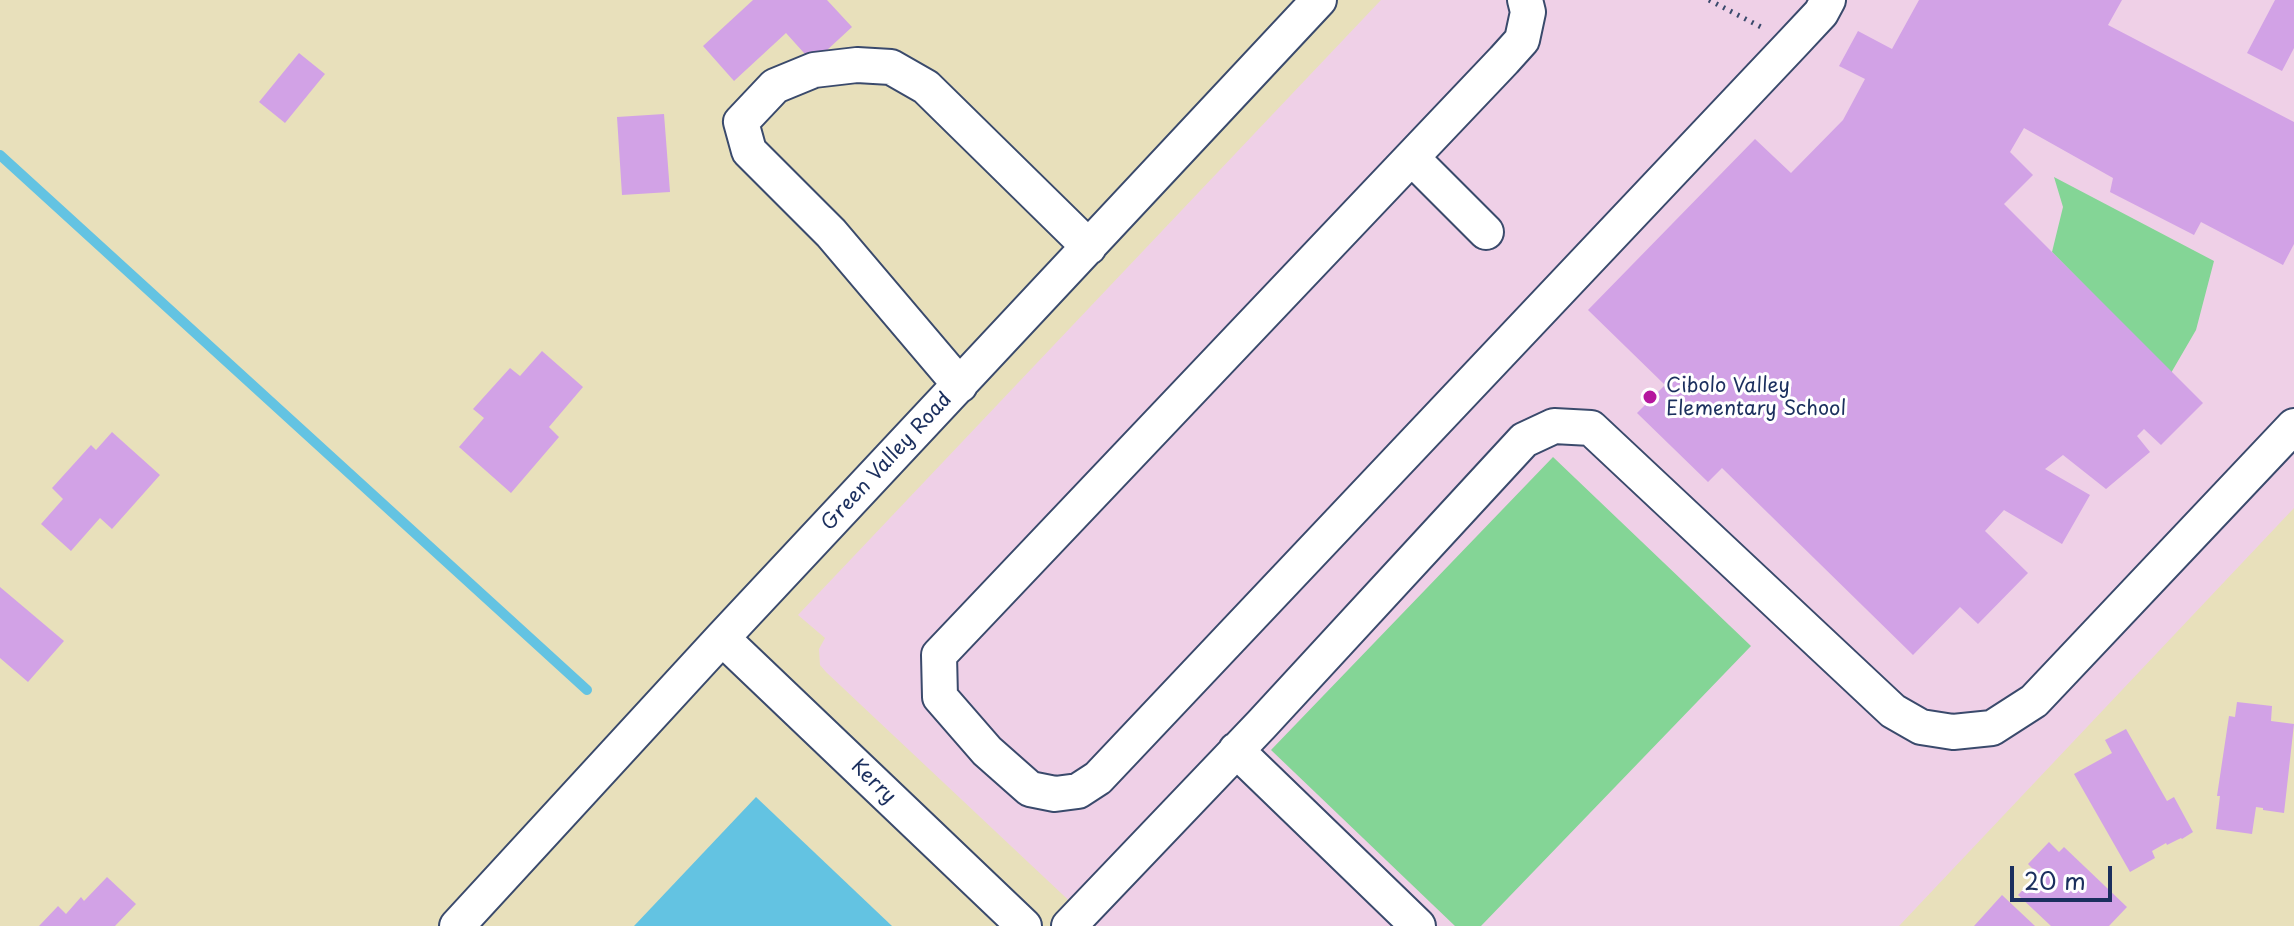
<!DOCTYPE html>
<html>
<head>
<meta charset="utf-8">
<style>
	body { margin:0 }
	#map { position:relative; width:2294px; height:926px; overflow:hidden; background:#e8e0bb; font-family:"Playpen Sans",sans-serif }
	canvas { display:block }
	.scale { position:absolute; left:2010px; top:866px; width:102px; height:36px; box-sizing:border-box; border:4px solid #1b2f5e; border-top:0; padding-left:10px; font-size:24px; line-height:28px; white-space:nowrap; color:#1b2f5e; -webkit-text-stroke:6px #fff; paint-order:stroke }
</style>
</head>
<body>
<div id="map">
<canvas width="2294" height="926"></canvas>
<div class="scale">20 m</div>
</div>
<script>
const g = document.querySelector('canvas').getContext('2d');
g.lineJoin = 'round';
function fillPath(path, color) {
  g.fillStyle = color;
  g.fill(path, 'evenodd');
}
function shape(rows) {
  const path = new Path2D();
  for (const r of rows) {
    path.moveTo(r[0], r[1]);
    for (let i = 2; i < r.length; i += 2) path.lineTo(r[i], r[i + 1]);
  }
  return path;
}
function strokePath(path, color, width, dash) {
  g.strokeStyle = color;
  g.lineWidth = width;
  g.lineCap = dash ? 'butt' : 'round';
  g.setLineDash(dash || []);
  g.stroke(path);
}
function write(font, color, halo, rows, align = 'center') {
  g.font = font + ' "Playpen Sans",sans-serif';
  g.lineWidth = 6;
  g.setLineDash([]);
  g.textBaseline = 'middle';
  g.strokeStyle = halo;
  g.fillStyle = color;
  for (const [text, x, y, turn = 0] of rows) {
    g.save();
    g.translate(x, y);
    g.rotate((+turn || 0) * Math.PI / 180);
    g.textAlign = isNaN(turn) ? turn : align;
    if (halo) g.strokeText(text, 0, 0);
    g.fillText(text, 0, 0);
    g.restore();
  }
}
fillPath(shape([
	[1381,0,2294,0,2294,508,1899,926,1096,926,826,672,820,665,819,649,825,638,798,615]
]), '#efd0e7');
fillPath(shape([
	[2054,177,2214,261,2196,330,2171,373,2052,252,2063,207],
	[1553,457,1751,646,1481,926,1455,926,1271,750]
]), '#84d596');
fillPath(shape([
	[756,797,892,926,634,926]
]), '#63c3e2');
strokePath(shape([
	[0,155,587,690]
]), '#63c3e2', 10);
fillPath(shape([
	[753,0,827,0,852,27,813,63,786,33,734,81,703,46],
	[1919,0,2122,0,2108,25,2294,122,2294,244,2283,265,2201,222,2194,235,2110,192,2113,178,2024,128,2010,152,2033,175,2004,204,2203,403,2161,445,2144,429,2137,436,2150,452,2106,489,2063,455,2045,469,2090,495,2062,544,2004,510,1985,531,2028,573,1978,624,1960,607,1913,655,1722,468,1708,482,1637,413,1665,385,1588,310,1755,139,1791,173,1843,120,1865,79,1839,66,1858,31,1892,49],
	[2275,0,2294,0,2294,48,2282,71,2247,53],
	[299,53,325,74,285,123,259,102],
	[664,114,670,192,622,195,617,117],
	[542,351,583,387,549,427,559,437,511,493,459,447,484,418,473,409,510,368,520,376],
	[112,432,160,475,112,529,100,518,71,551,41,524,63,499,52,488,91,445,96,450],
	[0,587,64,641,28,682,0,658],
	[2237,702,2272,706,2271,721,2294,724,2284,813,2263,810,2263,808,2256,807,2252,834,2216,829,2220,796,2217,796,2229,716,2235,717],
	[2126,729,2167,801,2174,797,2193,832,2182,839,2181,838,2167,845,2166,843,2152,851,2155,858,2130,872,2074,774,2112,753,2105,740],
	[2049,842,2059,852,2064,847,2127,907,2109,926,2051,926,2018,895,2038,874,2028,864],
	[107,877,136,904,115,926,39,926,58,906,66,914,81,897,84,901],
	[2002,895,2035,926,1974,926]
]), '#d2a2e6');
const minor = shape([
	[1525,0,1528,12,1522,40,1504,60,939,655,940,697,987,751,1030,789,1055,794,1078,791,1098,778,1792,44,1821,13,1828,0],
	[1412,158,1486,232],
	[960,385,831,233,749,151,741,122,775,86,814,70,857,65,891,67,926,87,1089,247],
	[722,638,1024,926],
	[1236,750,1418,926],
	[457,926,722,638,1319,0],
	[1069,926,1261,725,1524,440,1554,426,1591,428,1893,711,1921,727,1953,732,1992,728,2034,701,2294,426]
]);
strokePath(minor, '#3a4a6c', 38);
strokePath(shape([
	[1709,0,1761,27]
]), '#3a4a6c', 5, [2, 6]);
strokePath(minor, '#fff', 34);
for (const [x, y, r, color] of [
	[1650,397,8,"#b5179e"]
]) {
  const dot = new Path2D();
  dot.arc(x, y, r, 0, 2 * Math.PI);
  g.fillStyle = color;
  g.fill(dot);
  strokePath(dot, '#fff', 3);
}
write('20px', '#1b2f5e', '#fff', [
	["Cibolo Valley",1666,386],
	["Elementary School",1666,409]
], 'left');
write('20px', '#1b2f5e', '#fff', [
	["Green Valley Road",887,462,-47],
	["Kerry",873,782,44]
]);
</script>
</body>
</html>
